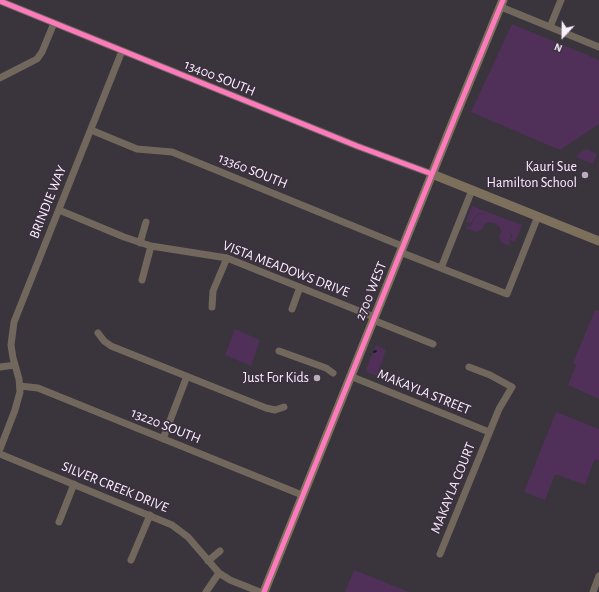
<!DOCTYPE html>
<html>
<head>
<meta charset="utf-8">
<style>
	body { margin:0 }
	#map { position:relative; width:599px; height:592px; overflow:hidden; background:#3a343c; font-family:"Alegreya Sans",sans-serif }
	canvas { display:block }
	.north { position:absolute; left:543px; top:16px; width:40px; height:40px; -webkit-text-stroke:3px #3c3040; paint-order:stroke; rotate:202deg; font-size:11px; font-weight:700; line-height:16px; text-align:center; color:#f8f0fa }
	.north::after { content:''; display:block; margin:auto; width:14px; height:18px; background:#f8f0fa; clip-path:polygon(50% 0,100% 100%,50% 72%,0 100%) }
</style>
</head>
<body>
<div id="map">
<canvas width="599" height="592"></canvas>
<div class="north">N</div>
</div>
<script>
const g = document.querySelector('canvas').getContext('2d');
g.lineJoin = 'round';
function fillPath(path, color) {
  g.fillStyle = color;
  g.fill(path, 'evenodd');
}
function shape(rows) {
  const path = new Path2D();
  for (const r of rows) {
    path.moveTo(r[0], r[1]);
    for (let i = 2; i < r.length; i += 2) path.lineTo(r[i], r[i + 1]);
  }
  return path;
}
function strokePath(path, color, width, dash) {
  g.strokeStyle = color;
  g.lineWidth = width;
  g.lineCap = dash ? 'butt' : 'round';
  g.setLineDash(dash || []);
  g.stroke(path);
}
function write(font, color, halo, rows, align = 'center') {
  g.font = font + ' "Alegreya Sans",sans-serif';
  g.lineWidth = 3.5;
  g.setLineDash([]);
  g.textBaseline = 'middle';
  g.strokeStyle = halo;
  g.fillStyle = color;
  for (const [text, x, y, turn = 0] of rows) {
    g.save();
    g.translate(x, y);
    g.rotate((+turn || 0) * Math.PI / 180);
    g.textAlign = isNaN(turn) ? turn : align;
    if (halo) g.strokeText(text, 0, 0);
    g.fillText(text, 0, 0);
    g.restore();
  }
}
fillPath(shape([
	[512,24,599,60,599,124,560,150,471,112],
	[586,149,597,154,593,164,576,157,578,154],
	[472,206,522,225,515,242,511,240,512,236,509,231,511,237,509,246,502,243,502,241,499,238,501,231,499,226,494,223,488,222,484,224,482,230,476,232,466,228,467,226,470,227,475,218,479,214,486,213,479,213,475,217,471,223,466,222],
	[595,310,599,311,599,399,568,385,576,365,573,363],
	[235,329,260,340,251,366,225,355],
	[376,345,386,350,377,376,367,372,366,369],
	[556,412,599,429,599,460,595,459,585,485,555,474,545,500,524,492],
	[354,570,409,592,345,592]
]), '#503059');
strokePath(shape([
	[374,352,376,351]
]), '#111e1f', 2);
strokePath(shape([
	[0,1,357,146,432,174],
	[501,7,599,47],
	[550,27,561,0],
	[0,78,37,59,42,52,54,23],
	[91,130,137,149,172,152,402,246],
	[59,210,124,237,151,246,227,258,374,317],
	[140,243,146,222],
	[400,252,507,294,538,216],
	[441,268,472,190],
	[142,280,151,246],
	[212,307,213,291,227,258],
	[292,309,300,287],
	[373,320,433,344],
	[98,333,104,341,111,346,266,408,275,410,284,407],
	[279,351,326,368,333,373],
	[0,367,15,365],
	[350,376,489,432],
	[20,386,38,388,302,495],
	[163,439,187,376],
	[0,449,15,410,20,392,19,379,13,358,11,345,14,322,122,51],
	[0,454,172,525,188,537,219,573,230,580,260,592],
	[59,522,74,484],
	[440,554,499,409,512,387,490,375,469,367],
	[131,560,150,515],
	[208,561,220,551],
	[206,592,219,573],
	[593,592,599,576]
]), '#71675c', 7);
strokePath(shape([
	[432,174,599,241],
	[264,592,457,112,503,0]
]), '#7c705c', 9);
strokePath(shape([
	[0,1,357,146,432,174],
	[264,592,457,112,503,0]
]), '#fd7abc', 5);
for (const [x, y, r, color] of [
	[585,175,4,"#b6aeb8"],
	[317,378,4,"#b6aeb8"]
]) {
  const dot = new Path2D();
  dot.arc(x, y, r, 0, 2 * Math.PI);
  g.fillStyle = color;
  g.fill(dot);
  strokePath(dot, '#3c3040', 1.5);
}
write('14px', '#f8f0fa', '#3c3040', [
	["13400 SOUTH",220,78,22],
	["13360 SOUTH",253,171,22],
	["BRINDIE WAY",48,202,-68],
	["VISTA MEADOWS DRIVE",286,269,21],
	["2700 WEST",371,291,-68],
	["MAKAYLA STREET",424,392,22],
	["13220 SOUTH",166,426,22],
	["SILVER CREEK DRIVE",115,487,22],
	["MAKAYLA COURT",453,488,-68]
]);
write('14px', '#f8f0fa', '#3c3040', [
	["Kauri Sue",577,167],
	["Hamilton School",577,183],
	["Just For Kids",309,378]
], 'right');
</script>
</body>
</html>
